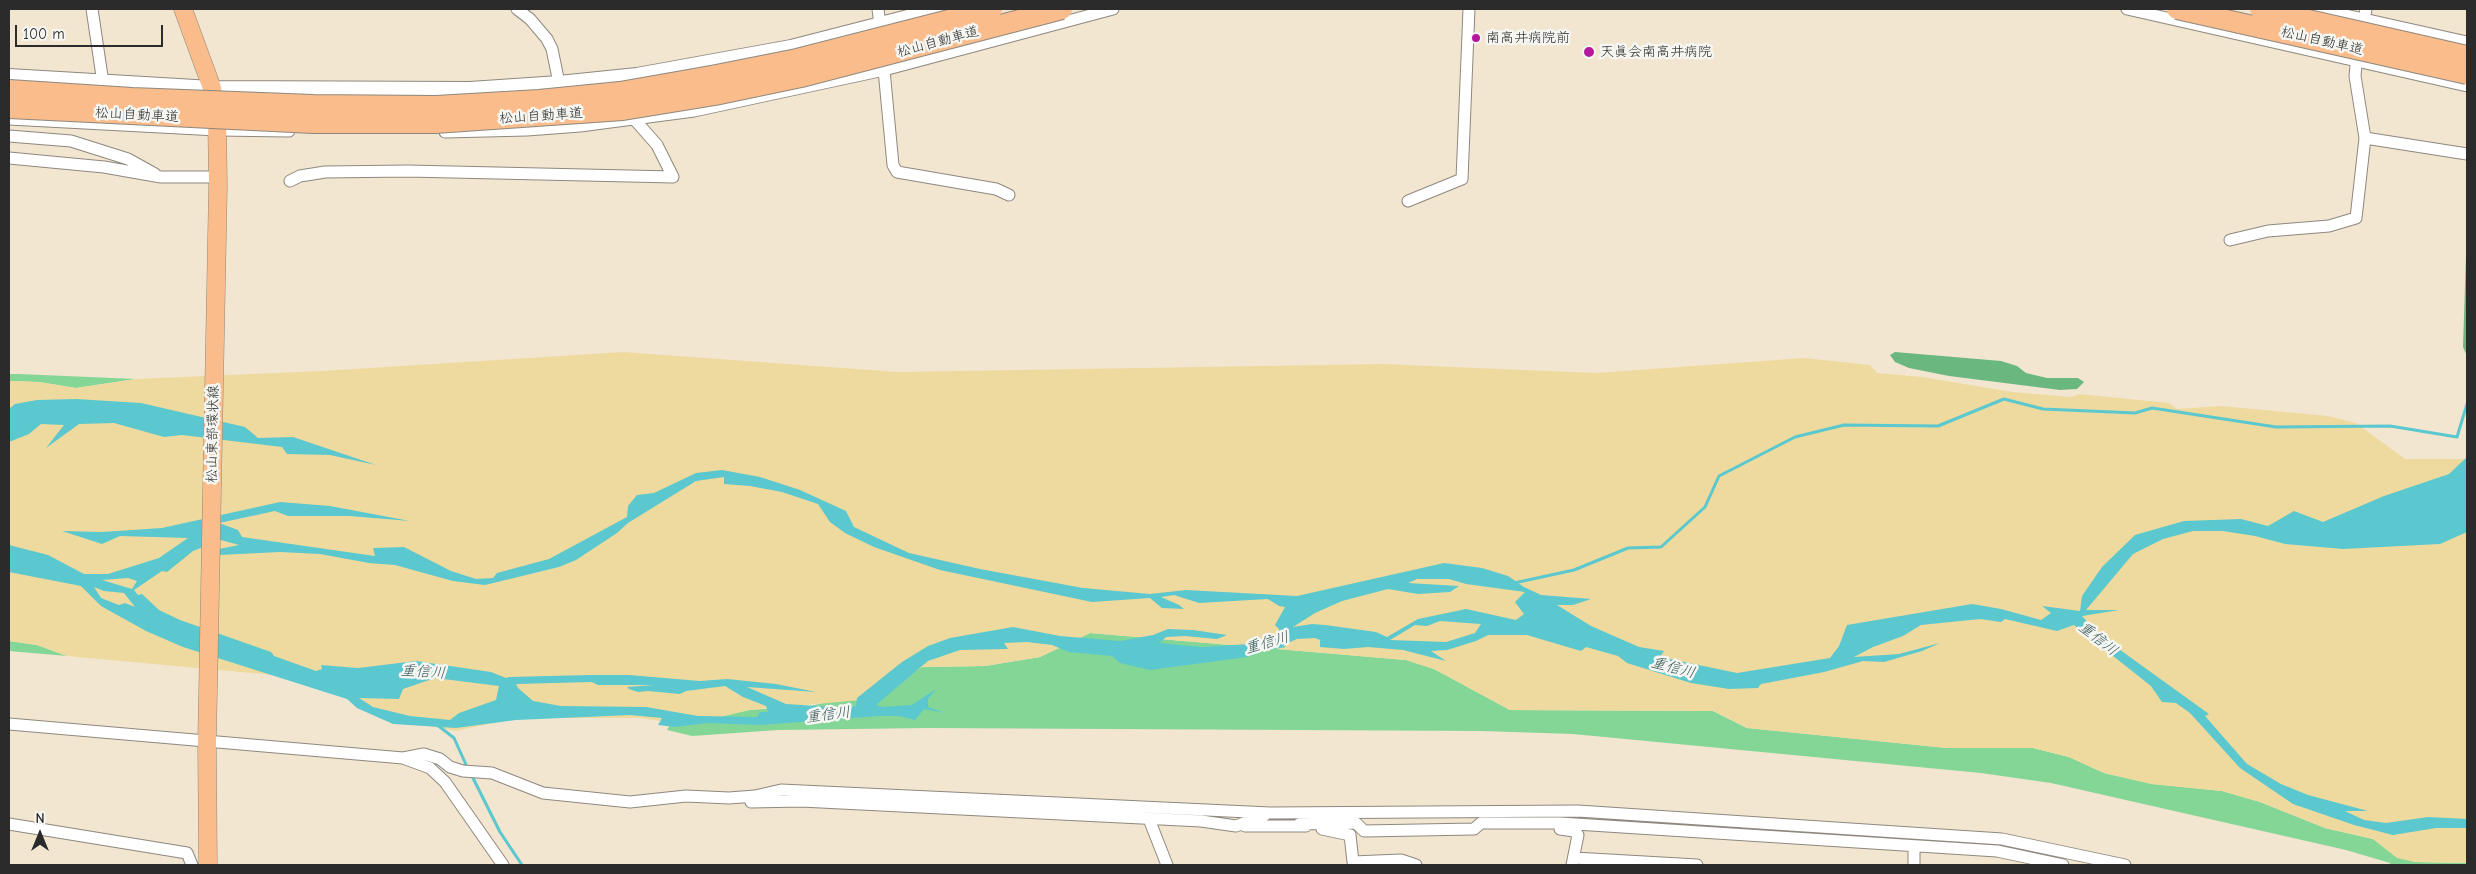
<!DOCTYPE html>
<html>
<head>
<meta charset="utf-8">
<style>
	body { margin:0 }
	#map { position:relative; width:2476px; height:874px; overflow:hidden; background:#f2e6d1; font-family:"Comic Neue",sans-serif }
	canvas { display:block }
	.frame { position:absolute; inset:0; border:10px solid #2b2b2b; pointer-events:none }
	.north { position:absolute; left:15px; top:809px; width:50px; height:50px; -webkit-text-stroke:4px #f6f6f2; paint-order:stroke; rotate:0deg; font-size:14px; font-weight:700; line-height:20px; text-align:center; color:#2b2b2b }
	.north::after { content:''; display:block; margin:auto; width:18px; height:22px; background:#2b2b2b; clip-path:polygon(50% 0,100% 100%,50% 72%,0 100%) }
	.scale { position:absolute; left:15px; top:25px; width:148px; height:22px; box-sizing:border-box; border:2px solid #2b2b2b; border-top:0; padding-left:6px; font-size:15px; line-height:18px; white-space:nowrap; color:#2b2b2b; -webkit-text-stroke:4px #f6f6f2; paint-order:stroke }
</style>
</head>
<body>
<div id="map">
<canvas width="2476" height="874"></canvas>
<div class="frame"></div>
<div class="north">N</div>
<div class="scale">100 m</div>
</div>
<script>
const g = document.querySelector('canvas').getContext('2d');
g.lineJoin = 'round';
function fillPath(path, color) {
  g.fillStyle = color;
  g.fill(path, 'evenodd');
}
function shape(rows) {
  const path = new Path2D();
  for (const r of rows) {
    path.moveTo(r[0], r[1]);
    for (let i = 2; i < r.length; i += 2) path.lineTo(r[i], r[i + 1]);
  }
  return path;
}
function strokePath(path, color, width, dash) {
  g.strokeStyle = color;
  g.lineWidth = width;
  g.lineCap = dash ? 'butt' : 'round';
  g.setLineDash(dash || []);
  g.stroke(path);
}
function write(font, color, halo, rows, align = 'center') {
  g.font = font + ' "Comic Neue","Klee One",sans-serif';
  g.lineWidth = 5;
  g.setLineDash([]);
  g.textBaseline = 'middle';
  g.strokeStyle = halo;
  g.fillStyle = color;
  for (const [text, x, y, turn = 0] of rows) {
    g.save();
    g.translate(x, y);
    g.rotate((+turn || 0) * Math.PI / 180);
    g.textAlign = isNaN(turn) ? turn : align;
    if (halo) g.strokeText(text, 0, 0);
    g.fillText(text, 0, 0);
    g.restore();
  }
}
fillPath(shape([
	[9,374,19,374,136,379,76,388,39,382,9,381],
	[1090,633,1406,660,1434,669,1510,710,1713,711,1747,728,1947,748,2033,748,2069,757,2104,773,2152,784,2222,791,2260,802,2325,828,2373,839,2397,857,2415,862,2467,863,2467,865,2390,865,2390,863,2346,850,2051,783,1981,773,1573,734,1482,731,928,728,778,730,692,736,667,730,671,723,686,725,749,710,811,706,895,684,922,667,985,666,1040,657],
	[9,641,37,645,67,656,9,651]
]), '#84d697');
fillPath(shape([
	[2466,255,2467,255,2467,356,2463,347],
	[1895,352,2001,361,2017,366,2026,373,2047,378,2078,378,2084,382,2077,389,2060,390,1949,376,1909,368,1895,362,1890,355]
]), '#6bb780');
fillPath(shape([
	[624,352,897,372,1383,364,1596,373,1804,358,1870,365,1877,373,1922,377,2012,392,2071,397,2079,394,2169,403,2177,409,2221,406,2328,416,2356,423,2405,459,2467,459,2467,863,2415,862,2397,858,2373,839,2325,828,2260,802,2222,791,2152,784,2104,773,2069,757,2033,748,1947,748,1747,728,1713,711,1510,710,1434,669,1406,660,1090,633,1040,657,985,666,922,667,895,684,861,700,749,710,686,725,640,718,516,718,456,731,424,725,284,676,67,656,37,645,9,641,9,381,39,382,76,388,136,379,322,371]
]), '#eeda9e');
fillPath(shape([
	[76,399,141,403,245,427,258,438,293,437,376,465,330,455,287,454,282,447,182,435,164,437,114,423,79,424,46,448,64,425,41,424,29,434,9,442,9,409,15,404,37,400],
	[2467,457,2467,532,2440,544,2343,549,2285,544,2255,536,2223,531,2193,531,2163,539,2133,554,2086,610,2119,610,2082,616,2098,634,2209,714,2205,716,2247,764,2281,784,2308,795,2368,811,2345,811,2364,820,2386,823,2428,817,2467,819,2467,828,2436,828,2393,835,2354,825,2293,804,2240,768,2190,713,2176,703,2162,702,2151,686,2074,625,2057,631,2005,619,2001,622,1980,619,1921,625,1903,636,1873,647,1854,657,1899,654,1940,643,1922,651,1884,662,1863,661,1824,672,1761,684,1758,688,1729,689,1691,683,1627,663,1618,656,1586,647,1581,651,1527,635,1488,635,1476,641,1447,650,1431,651,1446,661,1403,650,1368,647,1344,649,1320,647,1320,640,1315,638,1297,639,1283,645,1286,647,1263,651,1247,657,1150,670,1120,663,1112,656,1069,652,1052,645,1027,642,1004,643,1008,649,960,650,928,661,876,705,883,707,912,705,936,689,928,699,928,707,945,713,924,709,915,720,899,716,879,716,761,725,708,723,675,727,658,725,662,718,630,715,516,720,456,728,393,724,357,708,347,699,183,647,146,631,101,606,81,586,9,572,9,545,48,555,84,574,108,574,159,558,188,538,120,536,102,544,62,531,102,532,162,528,280,502,330,506,410,521,349,516,288,516,275,511,219,523,238,530,242,537,375,556,373,548,404,547,451,571,476,579,493,578,497,573,549,559,627,517,628,506,637,495,654,493,696,473,722,470,760,477,800,490,846,511,854,527,909,553,980,569,1083,588,1150,594,1186,590,1297,596,1444,563,1482,568,1508,576,1524,587,1541,595,1591,599,1573,605,1557,605,1591,626,1639,647,1664,651,1660,657,1737,673,1830,658,1839,646,1847,625,1972,604,2001,609,2041,620,2051,613,2042,606,2080,611,2082,596,2102,567,2135,535,2184,521,2241,519,2268,526,2294,511,2323,522,2384,496,2449,474],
	[724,477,724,484,750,486,782,492,818,504,830,522,845,533,874,547,940,570,1092,602,1150,598,1162,608,1184,609,1179,605,1161,597,1174,595,1199,603,1268,599,1279,606,1285,607,1275,625,1279,629,1279,634,1249,644,1202,647,1159,643,1166,637,1185,636,1217,639,1227,635,1193,630,1168,629,1153,635,1120,641,1060,636,1013,627,950,638,928,646,902,662,857,698,856,706,848,708,786,704,747,687,816,692,776,684,727,679,700,681,629,675,589,675,509,677,506,678,491,672,416,661,358,668,321,665,322,669,316,671,274,656,271,652,180,620,159,610,142,594,138,595,134,590,162,571,167,572,193,551,221,540,239,545,219,549,219,555,280,552,320,554,369,563,395,565,453,581,485,585,559,567,576,560,617,533,628,523,696,481],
	[128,578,137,581,132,589,102,580],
	[1417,579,1449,579,1466,584,1525,592,1515,602,1524,614,1516,620,1466,609,1418,619,1387,637,1376,632,1325,625,1312,624,1293,627,1315,613,1342,601,1388,589,1418,594,1450,592,1459,586,1408,583],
	[94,587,104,591,124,593,135,607,125,603,119,605,101,598],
	[1440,621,1481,624,1475,633,1446,642,1390,640,1415,625,1427,626],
	[435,678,499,686,496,700,459,713,450,720,410,716,373,707,359,698,399,699,403,689],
	[592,682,598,685,654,685,627,687,629,689,638,692,648,691,680,694,686,691,725,686,743,697,766,706,768,712,760,712,757,717,698,716,646,707,561,706,533,701,518,688,516,684]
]), '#5ac8ce');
strokePath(shape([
	[1514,583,1574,570,1628,548,1661,547,1705,507,1719,476,1795,437,1844,425,1938,426,2004,399,2043,409,2135,413,2152,408,2276,427,2390,426,2457,437,2467,404],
	[436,724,454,738,468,769],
	[471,774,500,832,522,865]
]), '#5ac8ce', 3);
const minor = shape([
	[92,9,103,83],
	[517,9,530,19,547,39,552,49,559,83],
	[878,9,880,25],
	[2127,9,2467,86],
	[2319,9,2467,42],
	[2361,37,2366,9],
	[884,70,893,165,897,172,996,189,1009,195],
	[9,119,217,130,289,131],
	[445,132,527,130,580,126,694,111,884,70,1113,9],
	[9,136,71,141,128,159,155,174],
	[2365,138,2467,154],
	[9,158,104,167,161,177,218,177],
	[290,181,300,176,325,172,408,171,673,177,657,145,635,120],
	[1408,201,1462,179,1469,9],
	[2230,240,2268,231,2329,226,2356,218,2365,138,2355,76,2357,55],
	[9,724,403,758,430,768,445,782,503,865],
	[403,758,424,754,440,759,450,767,463,771,492,773,543,793,630,802,686,796,729,798,755,796,781,790,1270,813,1578,811,2002,839,2125,865],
	[751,802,801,801,1201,821,1236,826,1265,815],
	[1149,819,1167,865],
	[9,824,187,853,192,865],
	[1299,824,1356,823,1364,831,1474,829,1481,823,1560,823,1997,851,2063,865],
	[1245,826,1306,826],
	[1322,829,1350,835,1353,862,1401,860,1416,865],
	[1560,829,1574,831,1578,835,1572,865],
	[1574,858,1697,865],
	[1914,865,1914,847]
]);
const tertiary = shape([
	[9,76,212,88,470,89,559,83,637,75,791,47,939,9]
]);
const primary = shape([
	[183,9,212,88,217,119,218,186,207,742,208,865]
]);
strokePath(minor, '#8e887e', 13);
strokePath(tertiary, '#8e887e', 16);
strokePath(primary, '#8e887e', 19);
strokePath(minor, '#fff', 11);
strokePath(tertiary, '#fff', 14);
strokePath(primary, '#fabc8b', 18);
const motorwayBridge = shape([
	[2177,9,2467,74],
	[2260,9,2467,56],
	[9,90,132,98,313,105,436,106,539,100,620,92,711,76,797,59,992,9],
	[9,108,313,123,435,123,623,110,715,95,801,77,1062,9]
]);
strokePath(motorwayBridge, '#8e887e', 22, []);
strokePath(motorwayBridge, '#fabc8b', 20);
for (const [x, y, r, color] of [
	[1476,38,5,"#b5179e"],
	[1589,52,6,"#b5179e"]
]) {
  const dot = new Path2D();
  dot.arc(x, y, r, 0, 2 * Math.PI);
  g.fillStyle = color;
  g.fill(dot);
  strokePath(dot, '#f6f6f2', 2);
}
write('14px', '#2b2b2b', '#f6f6f2', [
	["南高井病院前",1486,38],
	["天眞会南高井病院",1600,52]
], 'left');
write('14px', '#2b2b2b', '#f6f6f2', [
	["松山自動車道",2322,41,13],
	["松山自動車道",938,42,-15],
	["松山自動車道",137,115,3],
	["松山自動車道",541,116,-4],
	["松山東部環状線",213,434,-89]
]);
write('italic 15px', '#395a5c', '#f6f6f2', [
	["重信川",2098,639,38],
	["重信川",1267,643,-16],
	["重信川",1673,668,15],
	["重信川",423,672,4],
	["重信川",828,715,-7]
]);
</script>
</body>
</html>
